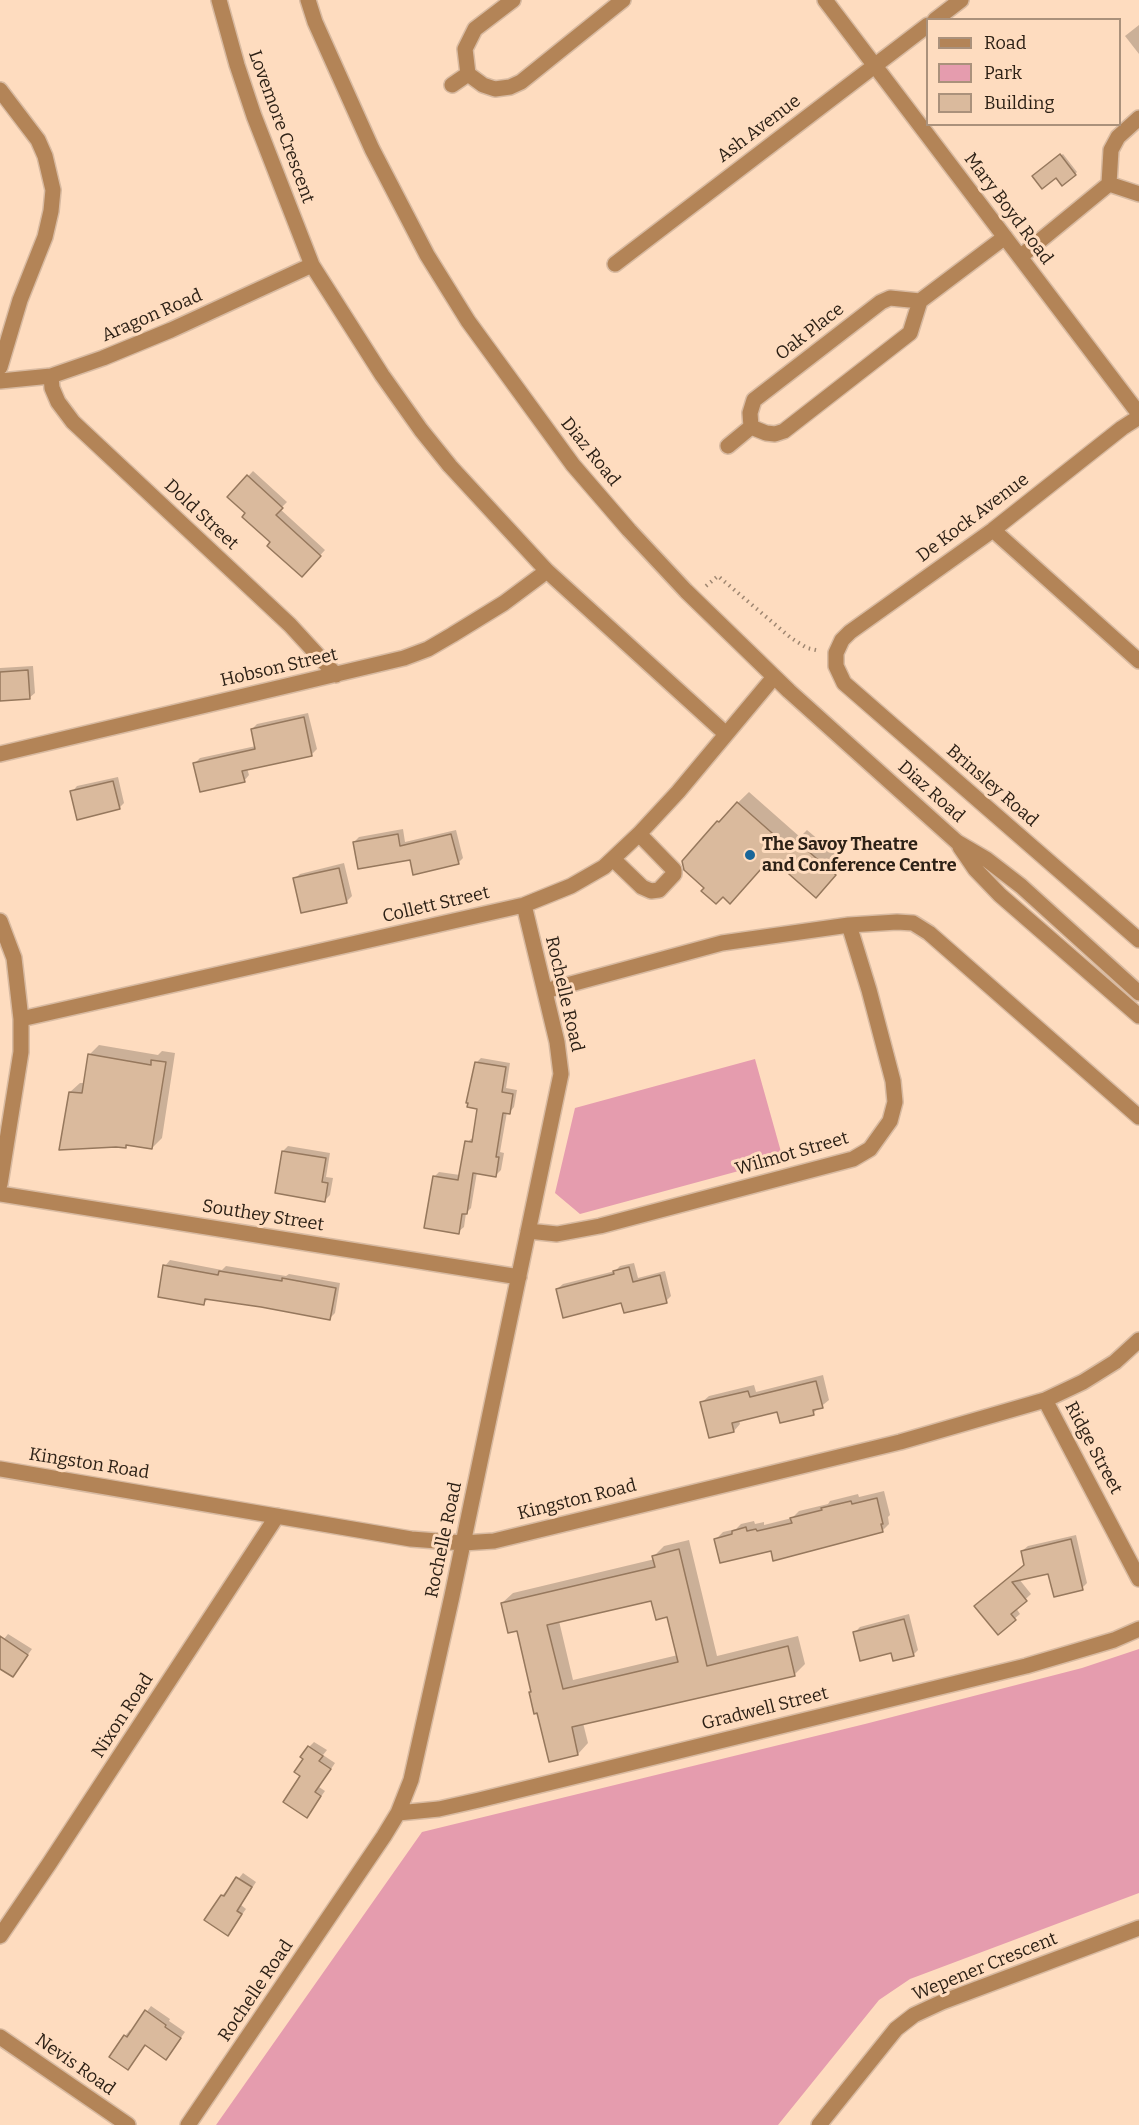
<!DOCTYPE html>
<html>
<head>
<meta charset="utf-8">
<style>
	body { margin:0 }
	#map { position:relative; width:1139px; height:2125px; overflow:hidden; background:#fedcbf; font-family:Bitter,serif }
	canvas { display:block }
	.legend { position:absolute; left:926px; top:18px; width:195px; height:108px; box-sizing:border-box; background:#fedcbf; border:2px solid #aa917b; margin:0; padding:8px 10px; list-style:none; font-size:18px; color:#2d2116 }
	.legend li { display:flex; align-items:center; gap:12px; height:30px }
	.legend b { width:30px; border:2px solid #aa917b }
</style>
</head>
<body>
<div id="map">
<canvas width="1139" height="2125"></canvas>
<ul class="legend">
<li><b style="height:8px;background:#b38457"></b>Road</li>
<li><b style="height:16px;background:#e59cae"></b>Park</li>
<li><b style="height:16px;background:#daba9d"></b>Building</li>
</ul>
</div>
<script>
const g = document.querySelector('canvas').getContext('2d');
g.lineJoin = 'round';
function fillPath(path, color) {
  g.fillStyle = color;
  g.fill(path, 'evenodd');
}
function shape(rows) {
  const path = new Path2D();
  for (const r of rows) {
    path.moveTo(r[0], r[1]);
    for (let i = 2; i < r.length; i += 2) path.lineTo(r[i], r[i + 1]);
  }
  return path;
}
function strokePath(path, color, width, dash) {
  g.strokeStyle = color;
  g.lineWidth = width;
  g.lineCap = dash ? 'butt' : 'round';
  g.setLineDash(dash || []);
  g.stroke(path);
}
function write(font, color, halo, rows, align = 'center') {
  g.font = font + ' Bitter,serif';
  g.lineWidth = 6;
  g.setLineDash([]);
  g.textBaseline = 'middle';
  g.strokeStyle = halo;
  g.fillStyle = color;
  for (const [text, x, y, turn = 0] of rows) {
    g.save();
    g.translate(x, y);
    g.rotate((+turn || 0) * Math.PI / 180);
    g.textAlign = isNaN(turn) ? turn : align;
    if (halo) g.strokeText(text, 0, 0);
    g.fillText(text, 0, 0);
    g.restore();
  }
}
fillPath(shape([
	[755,1059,783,1159,580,1214,555,1193,575,1108],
	[1139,1649,1139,1893,910,1979,879,2000,778,2125,216,2125,422,1832,865,1724,1082,1668]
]), '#e59cae');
fillPath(shape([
	[1139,25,1139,54,1125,36],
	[1063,154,1077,172,1075,174,1057,176,1036,174],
	[253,471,287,502,280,509,325,550,302,575,247,513,229,497],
	[33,666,35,693,29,698,0,700,0,668],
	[308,713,317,749,312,754,247,768,249,775,244,781,195,763,200,758,256,746,252,729,257,724],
	[118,777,124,803,119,808,72,792,77,786],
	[749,792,800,837,807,830,846,863,827,885,769,859,723,895,706,888,718,822],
	[403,829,405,842,456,830,463,858,458,863,411,858,354,842,359,837],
	[344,863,352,896,347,901,294,879,300,874],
	[99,1045,158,1055,162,1051,175,1053,162,1138,152,1148,128,1143,125,1147,70,1092,80,1083,85,1083,89,1055],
	[481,1058,510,1063,506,1088,517,1090,514,1107,509,1113,507,1112,500,1152,504,1153,501,1170,496,1175,477,1172,471,1208,466,1213,464,1227,458,1232,434,1177,439,1172,460,1175,467,1142,474,1137,479,1107,476,1063],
	[288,1146,330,1153,326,1177,333,1178,330,1195,325,1200,283,1151],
	[170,1260,222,1270,226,1266,286,1276,289,1274,340,1283,335,1313,330,1318,209,1298,204,1303,165,1266],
	[634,1263,638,1278,665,1271,671,1296,666,1301,622,1302,557,1289,563,1284,615,1271,620,1266],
	[823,1375,829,1400,813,1413,778,1411,739,1420,740,1424,734,1431,702,1402,709,1396,754,1385,756,1392],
	[884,1491,890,1515,888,1517,889,1524,882,1531,772,1549,716,1539,723,1532,736,1529,741,1524,754,1521,755,1524,764,1522,764,1525,792,1518,799,1511,828,1504,830,1501,858,1494,859,1497],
	[1076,1535,1087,1583,1082,1588,1050,1572,1019,1579,1031,1594,1016,1608,1020,1614,998,1633,976,1606,1026,1565,1022,1551,1028,1546],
	[689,1540,717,1656,798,1636,805,1664,794,1675,583,1723,588,1743,578,1754,533,1690,518,1629,502,1603,513,1593,655,1559,654,1556,664,1546],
	[652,1599,668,1615,678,1655,573,1680,559,1621],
	[909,1614,918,1650,913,1655,892,1651,855,1632,860,1627],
	[8,1634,32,1649,13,1675,0,1667,0,1644],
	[314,1742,327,1750,323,1755,335,1763,319,1787,325,1791,307,1816,303,1776,309,1747],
	[243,1873,256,1882,241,1905,246,1909,228,1934,222,1896,227,1890,229,1891],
	[151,2006,170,2019,169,2021,185,2032,166,2058,146,2044,128,2068,111,2057,125,2036,130,2030,132,2032]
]), '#0003');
const building = shape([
	[1060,154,1076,175,1062,186,1056,178,1042,189,1032,176,1060,154],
	[247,475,283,508,276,515,321,556,302,577,267,546,270,542,242,517,245,513,227,497,247,475],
	[28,670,30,699,0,701,0,672,28,670],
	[304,717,312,756,242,771,245,782,200,792,193,763,255,749,251,729,304,717],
	[113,781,120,809,77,820,70,791,113,781],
	[737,802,789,848,795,840,836,875,816,898,781,867,779,869,769,860,730,904,723,897,716,904,701,891,704,888,684,870,682,861,717,821,719,822,737,802],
	[398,834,400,846,451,834,459,864,413,875,410,860,358,869,353,842,398,834],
	[339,868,347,903,301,913,293,878,339,868],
	[88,1054,151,1065,151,1060,166,1062,152,1149,126,1145,126,1148,116,1147,59,1150,69,1092,82,1093,88,1054],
	[475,1062,506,1067,502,1092,513,1094,510,1114,503,1113,496,1157,499,1157,496,1177,473,1173,467,1214,462,1214,459,1234,424,1228,433,1176,458,1180,465,1141,472,1142,477,1109,467,1107,468,1103,466,1103,475,1062],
	[282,1151,326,1158,322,1182,328,1183,325,1202,275,1193,282,1151],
	[163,1265,218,1275,219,1271,282,1281,282,1278,336,1288,330,1320,261,1307,205,1299,204,1305,158,1297,163,1265],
	[629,1267,633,1282,660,1275,667,1303,624,1313,621,1303,563,1318,556,1289,614,1274,613,1271,629,1267],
	[816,1381,823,1408,813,1410,814,1415,780,1423,777,1412,732,1423,734,1432,709,1438,700,1402,748,1391,750,1397,816,1381],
	[877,1498,883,1524,881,1524,883,1532,773,1561,771,1551,720,1563,714,1539,732,1534,732,1531,746,1527,747,1531,756,1529,757,1531,792,1523,790,1518,822,1510,821,1508,851,1501,852,1504,877,1498],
	[1071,1539,1083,1590,1054,1597,1048,1574,1012,1582,1027,1601,1011,1614,1016,1620,998,1635,974,1606,1024,1565,1021,1551,1071,1539],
	[679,1549,707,1666,788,1646,795,1676,572,1727,578,1755,549,1762,537,1713,534,1714,529,1692,531,1692,517,1631,508,1633,501,1603,655,1567,652,1556,679,1549],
	[651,1601,656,1620,667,1617,678,1662,563,1689,547,1625,651,1601],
	[904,1619,914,1656,893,1661,891,1653,860,1661,853,1632,904,1619],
	[0,1636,28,1655,13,1677,0,1669,0,1636],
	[308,1746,323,1756,319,1761,331,1769,315,1792,321,1796,307,1818,283,1802,300,1776,294,1772,303,1759,300,1757,308,1746],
	[236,1877,252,1887,237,1911,242,1914,228,1936,204,1920,221,1895,224,1896,236,1877],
	[145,2010,166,2025,165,2027,181,2038,166,2060,145,2045,128,2070,109,2057,124,2035,127,2037,145,2010]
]);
fillPath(building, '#daba9d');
strokePath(building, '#96785d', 1.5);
const minor = shape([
	[219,0,237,65,254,116,312,265,382,375,421,430,450,466,547,571,726,734],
	[308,0,315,22,372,149,427,255,468,321,573,465,629,530,686,591,789,691,957,842,986,859,1021,886,1139,993],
	[513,0,475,29,465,49,468,74,483,85,495,89,510,87,521,82,623,0],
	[825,0,1139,414],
	[935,20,961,0],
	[452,85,468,74],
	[0,90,38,140,45,156,53,190,51,211,45,237,20,300,0,367],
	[1109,184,1111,150,1118,137,1139,118],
	[1109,184,1139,194],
	[1020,257,1109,184],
	[615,264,928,25],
	[51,376,52,388,58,402,73,422,290,625,336,675],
	[0,381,51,376,103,358,171,330,312,265],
	[1139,417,1122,428,993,530,850,632,842,640,836,653,836,666,844,683,1139,940],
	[751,427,766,433,775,434,784,431,910,333,920,301,1005,237],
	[751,427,750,413,754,400,881,302,890,298,920,301],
	[728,446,751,427],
	[993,530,1139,661],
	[0,754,404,658,428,649,452,635,504,603,547,571],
	[960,847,975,869,1000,895,1139,1016],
	[613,859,642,887,651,891,659,890,674,874,674,870,639,834],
	[0,921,14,958,21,1019,21,1052,0,1184],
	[545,991,722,943,849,925,897,922,913,923,929,933,1139,1117],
	[21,1019,524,905,571,886,604,867,639,834,678,792,774,677],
	[0,1194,519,1277],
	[528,1231,557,1234,600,1226,853,1159,870,1149,890,1121,895,1102,893,1081,869,990,849,925],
	[1045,1400,1139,1579],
	[0,1469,411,1539,463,1543,494,1541,900,1442,1045,1400,1083,1382,1115,1362,1139,1340],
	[398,1813,439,1809,479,1800,1026,1666,1114,1640,1139,1629],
	[0,1936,49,1864,277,1516],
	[0,2037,128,2125],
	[188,2125,384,1836,398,1813,411,1780,452,1596,561,1074,557,1042,524,905],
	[819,2125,896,2029,914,2015,942,2002,1139,1928]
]);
strokePath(minor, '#d8baa1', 18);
strokePath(shape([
	[706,586,718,576,791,638,807,648,820,651]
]), '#9e8671', 4, [1.5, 4.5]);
strokePath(minor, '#b38457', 15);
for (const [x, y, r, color] of [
	[750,855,6,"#196699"]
]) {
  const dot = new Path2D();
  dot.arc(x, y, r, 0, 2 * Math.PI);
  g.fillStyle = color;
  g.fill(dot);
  strokePath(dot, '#fedcbf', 2);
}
write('18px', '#2d2116', '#fedcbf', [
	["Lovemore Crescent",281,127,70],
	["Ash Avenue",759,129,-37],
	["Mary Boyd Road",1008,209,53],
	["Aragon Road",152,316,-23],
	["Oak Place",810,332,-38],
	["Diaz Road",590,452,51],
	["Dold Street",201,515,43],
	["De Kock Avenue",973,518,-37],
	["Hobson Street",279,668,-13],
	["Brinsley Road",992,786,41],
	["Diaz Road",931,792,42],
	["Collett Street",436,905,-13],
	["Rochelle Road",564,994,77],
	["Wilmot Street",792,1154,-16],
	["Southey Street",263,1216,9],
	["Ridge Street",1093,1448,62],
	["Kingston Road",89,1464,9],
	["Kingston Road",577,1500,-14],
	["Rochelle Road",444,1540,-78],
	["Gradwell Street",765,1709,-14],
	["Nixon Road",123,1716,-57],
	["Wepener Crescent",985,1967,-22],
	["Rochelle Road",256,1991,-56],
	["Nevis Road",75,2065,35]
]);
write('bold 18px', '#2d2116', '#fedcbf', [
	["The Savoy Theatre",762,845],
	["and Conference Centre",762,866]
], 'left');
</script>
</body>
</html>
